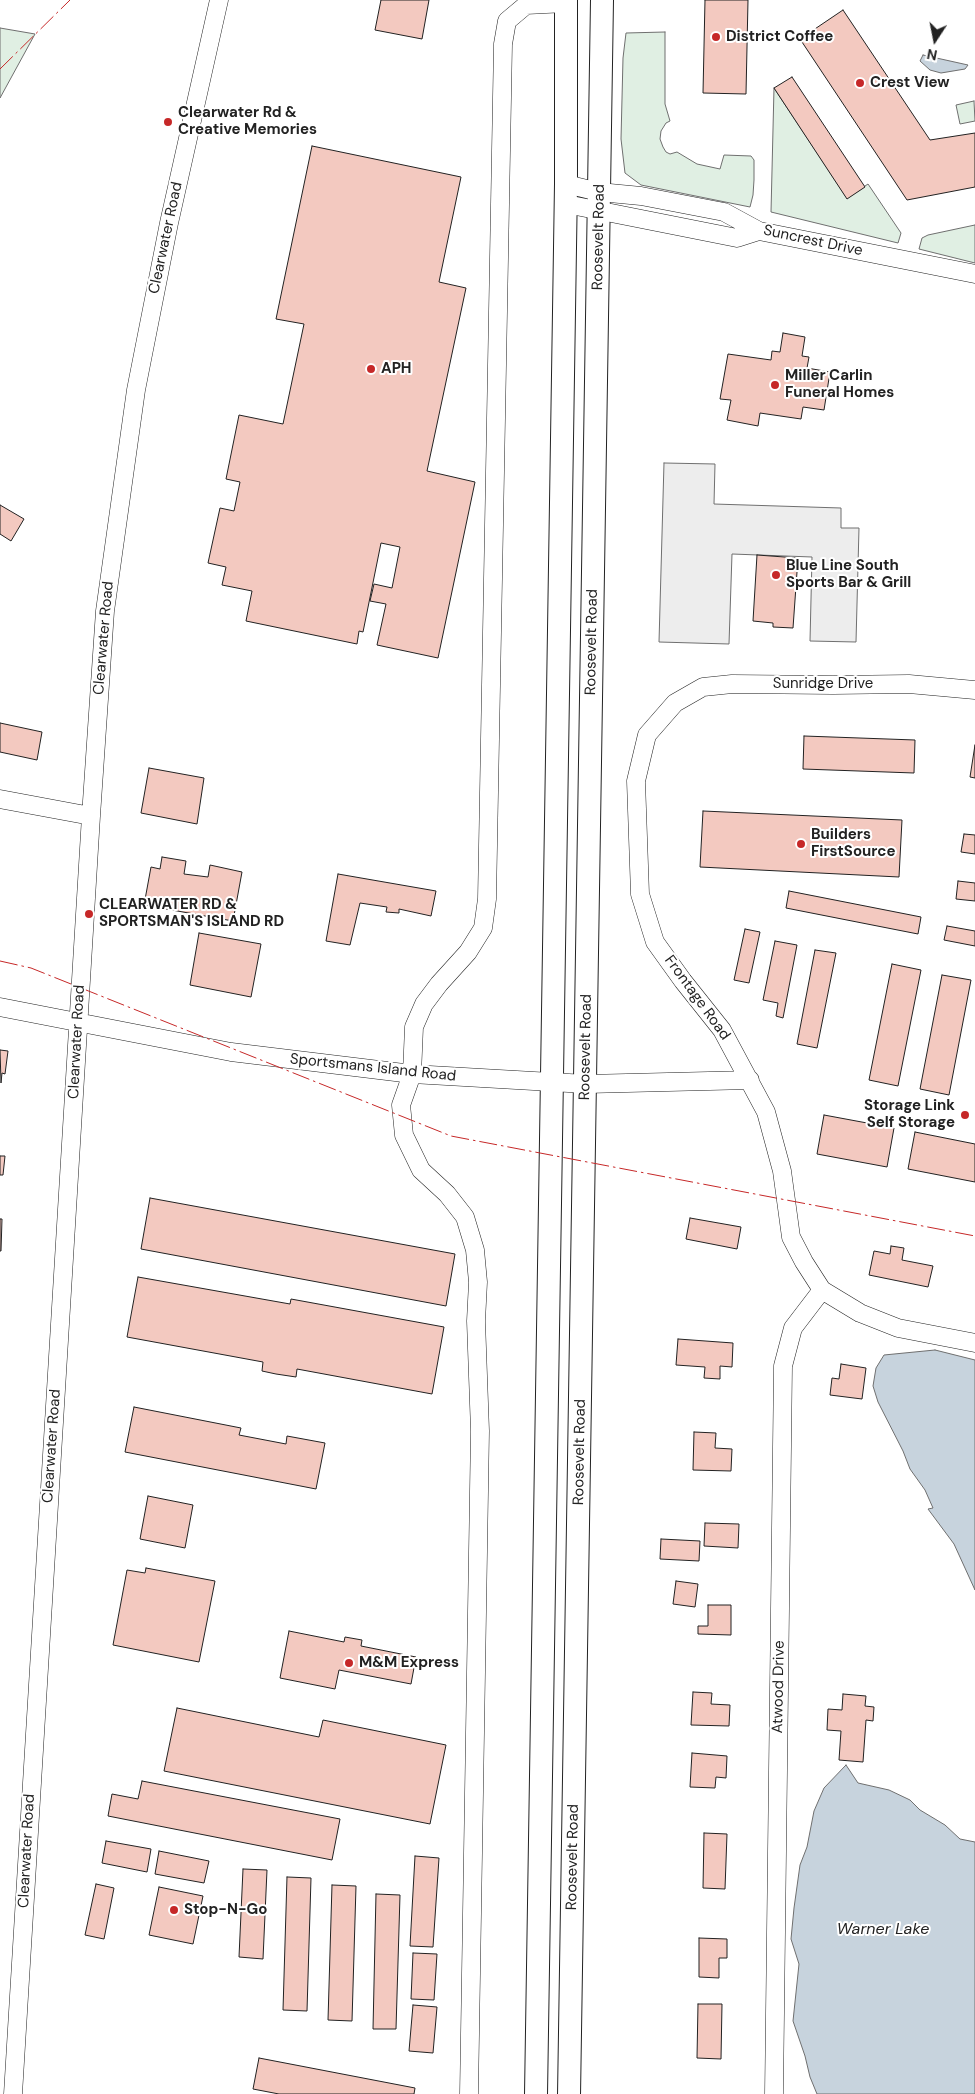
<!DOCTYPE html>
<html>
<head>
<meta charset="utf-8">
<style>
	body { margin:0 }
	#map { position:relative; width:975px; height:2094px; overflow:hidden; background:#fff; font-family:"DM Sans",sans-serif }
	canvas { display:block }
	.north { position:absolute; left:910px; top:15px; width:50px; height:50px; -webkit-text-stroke:4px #fff; paint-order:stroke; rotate:191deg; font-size:14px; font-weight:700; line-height:20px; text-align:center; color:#222 }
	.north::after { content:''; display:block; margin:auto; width:18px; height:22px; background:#222; clip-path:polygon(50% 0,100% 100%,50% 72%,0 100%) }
</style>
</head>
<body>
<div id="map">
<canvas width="975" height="2094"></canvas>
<div class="north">N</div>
</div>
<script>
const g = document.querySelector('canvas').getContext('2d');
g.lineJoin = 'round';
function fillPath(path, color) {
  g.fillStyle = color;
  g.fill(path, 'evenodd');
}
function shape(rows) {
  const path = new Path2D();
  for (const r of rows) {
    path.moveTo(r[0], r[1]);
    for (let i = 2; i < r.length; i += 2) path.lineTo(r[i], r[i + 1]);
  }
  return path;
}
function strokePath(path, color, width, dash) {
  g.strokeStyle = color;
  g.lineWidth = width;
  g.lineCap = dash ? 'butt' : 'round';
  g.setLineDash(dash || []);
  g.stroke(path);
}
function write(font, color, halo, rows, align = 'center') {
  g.font = font + ' "DM Sans",sans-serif';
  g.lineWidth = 4;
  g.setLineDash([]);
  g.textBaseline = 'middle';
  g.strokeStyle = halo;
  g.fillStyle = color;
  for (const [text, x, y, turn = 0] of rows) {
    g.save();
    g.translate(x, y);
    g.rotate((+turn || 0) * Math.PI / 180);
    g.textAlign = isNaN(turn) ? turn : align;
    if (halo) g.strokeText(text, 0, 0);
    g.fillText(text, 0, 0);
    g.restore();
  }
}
const green = shape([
	[0,28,35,34,0,98,0,28],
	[665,32,665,104,670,121,666,123,661,131,660,139,663,147,666,152,670,154,677,152,697,164,720,169,724,155,751,156,754,160,754,180,753,195,750,207,641,185,625,173,621,139,623,58,626,33,665,32],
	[774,88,847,198,868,184,901,233,898,243,771,212,774,88],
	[974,101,975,121,960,124,956,105,974,101],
	[975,225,975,263,919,249,922,238,928,235,975,225]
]);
fillPath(green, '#e0efe3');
strokePath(green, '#6f6f6f', 1);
const parking = shape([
	[664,463,715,464,714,504,841,508,841,528,859,528,856,642,810,641,812,557,732,554,729,644,659,642,664,463]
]);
fillPath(parking, '#ededed');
strokePath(parking, '#6f6f6f', 1);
const water = shape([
	[923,55,968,65,965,69,941,73,930,70,920,61,923,55],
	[935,1350,975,1360,975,1590,954,1544,928,1509,933,1508,925,1490,910,1469,903,1451,878,1402,873,1386,876,1368,884,1355,935,1350],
	[846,1765,858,1783,889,1790,910,1800,920,1810,945,1825,960,1839,975,1842,975,2094,817,2094,810,2077,805,2056,793,2021,799,1964,791,1939,794,1908,800,1865,807,1847,814,1811,824,1788,846,1765]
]);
fillPath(water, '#c7d3dd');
strokePath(water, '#6f6f6f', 1);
const building = shape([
	[381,0,429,0,422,39,375,30,381,0],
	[705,0,748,0,746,94,703,93,705,0],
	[843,10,930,140,975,133,975,187,907,200,800,39,843,10],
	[792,77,865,187,847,199,774,88,792,77],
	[312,146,461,177,439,282,466,288,427,471,475,482,438,658,377,645,386,604,370,601,374,584,392,588,400,547,381,543,363,632,359,631,357,644,246,621,252,591,222,585,226,567,208,563,220,508,234,511,240,482,226,479,239,415,283,424,304,324,276,319,312,146],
	[783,333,805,337,802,356,809,357,807,368,830,372,824,410,803,407,801,419,760,413,758,426,727,420,731,400,720,399,728,354,771,360,772,351,780,352,783,333],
	[0,505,24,519,11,541,0,534,0,505],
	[757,555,798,558,793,628,773,627,773,623,753,621,757,555],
	[0,723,42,732,37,760,0,752,0,723],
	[804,736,915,740,914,773,803,769,804,736],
	[975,745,975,778,970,777,975,745],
	[149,768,204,778,197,824,141,813,149,768],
	[703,811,902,820,899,877,700,867,703,811],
	[964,834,975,835,975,854,961,852,964,834],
	[162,857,186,861,184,874,208,877,210,865,242,872,233,921,144,905,151,867,160,869,162,857],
	[338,874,436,891,431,916,399,909,399,913,386,912,387,907,360,903,350,945,326,941,338,874],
	[958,881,975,883,975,901,956,899,958,881],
	[789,891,921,917,918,934,786,908,789,891],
	[947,926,975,931,975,946,944,940,947,926],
	[745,929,760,932,749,983,734,980,745,929],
	[199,933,261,944,251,997,190,985,199,933],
	[775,941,797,945,783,1018,776,1016,778,1003,763,1000,775,941],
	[815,950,836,953,817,1048,797,1044,815,950],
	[892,964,921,970,898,1086,869,1080,892,964],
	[942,975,971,980,949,1095,920,1089,942,975],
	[0,1050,8,1051,5,1074,2,1073,1,1083,0,1050],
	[824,1115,894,1128,887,1167,817,1154,824,1115],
	[915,1132,975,1144,975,1182,908,1169,915,1132],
	[0,1156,5,1156,3,1175,0,1175,0,1156],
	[150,1198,455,1254,446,1306,141,1249,150,1198],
	[690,1218,741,1227,737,1249,686,1239,690,1218],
	[0,1219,2,1219,1,1251,0,1251,0,1219],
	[891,1246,904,1248,902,1260,933,1266,928,1287,869,1275,874,1251,890,1254,891,1246],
	[138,1277,290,1304,291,1299,444,1327,432,1394,297,1369,296,1377,276,1374,262,1371,263,1362,127,1337,138,1277],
	[678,1339,733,1343,732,1367,720,1366,720,1379,704,1378,705,1367,676,1365,678,1339],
	[841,1364,866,1368,862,1399,830,1395,832,1378,839,1379,841,1364],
	[134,1407,241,1428,239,1435,286,1444,287,1436,325,1443,316,1489,125,1452,134,1407],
	[694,1432,716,1433,715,1448,732,1449,731,1471,693,1470,694,1432],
	[148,1496,193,1505,185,1548,140,1539,148,1496],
	[705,1523,739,1524,738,1548,704,1546,705,1523],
	[661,1539,700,1541,699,1561,660,1559,661,1539],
	[146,1568,215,1581,199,1662,113,1645,127,1570,145,1573,146,1568],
	[676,1581,698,1584,695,1607,673,1604,676,1581],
	[708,1605,731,1605,731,1635,698,1634,698,1626,708,1626,708,1605],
	[289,1631,344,1642,345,1637,362,1640,361,1646,416,1657,411,1684,339,1670,335,1689,280,1678,289,1631],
	[693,1692,712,1693,711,1704,730,1705,729,1726,691,1725,693,1692],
	[843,1694,866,1696,865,1706,874,1707,873,1721,866,1720,863,1762,839,1760,841,1731,827,1730,828,1709,842,1710,843,1694],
	[177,1708,319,1737,323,1720,446,1745,430,1824,164,1771,177,1708],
	[692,1753,727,1756,726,1778,716,1777,715,1788,690,1787,692,1753],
	[142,1781,340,1819,332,1860,108,1816,112,1794,138,1799,142,1781],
	[704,1833,727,1834,725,1889,703,1888,704,1833],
	[106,1841,151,1849,147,1872,102,1863,106,1841],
	[159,1851,209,1861,204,1883,155,1874,159,1851],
	[415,1856,439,1858,433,1947,410,1946,415,1856],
	[243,1869,267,1870,263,1959,239,1957,243,1869],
	[287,1877,311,1878,307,2011,283,2010,287,1877],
	[96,1884,114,1888,104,1939,85,1935,96,1884],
	[332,1885,356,1886,352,2021,328,2020,332,1885],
	[159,1887,203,1896,193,1944,149,1935,159,1887],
	[376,1894,400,1895,396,2029,373,2029,376,1894],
	[699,1938,727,1939,727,1958,719,1958,719,1978,699,1977,699,1938],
	[413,1953,437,1954,434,2000,411,1999,413,1953],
	[698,2004,722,2004,721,2059,697,2058,698,2004],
	[413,2005,437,2007,433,2053,409,2051,413,2005],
	[259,2058,415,2088,414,2094,279,2094,253,2089,259,2058]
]);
fillPath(building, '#f3c9c0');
strokePath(building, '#222', 1);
const minor = shape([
	[566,184,599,192,641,196,724,212,759,231,975,274],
	[566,204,737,238,759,231],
	[975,690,909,684,833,685,732,684,703,687,675,703,647,735,636,781,640,894,655,942,683,981,722,1030,766,1112,782,1171,791,1237,804,1262,822,1290,860,1313,898,1328,975,1343],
	[0,799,91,816],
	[0,1007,231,1052,412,1074,586,1084,750,1080],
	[13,2094,91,816,105,611,136,390,169,223,219,0],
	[469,2094,480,1431,476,1321,478,1282,475,1250,465,1217,447,1194,421,1170,404,1135,401,1105,412,1074,414,1027,424,1004,439,984,468,952,483,928,487,899,503,44,507,21,526,5,566,3],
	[774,2094,783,1366,793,1328,822,1290]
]);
const major = shape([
	[536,2094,566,184,566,0],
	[569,2094,602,0]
]);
strokePath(minor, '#222', 19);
strokePath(major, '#222', 24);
strokePath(minor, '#fff', 18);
strokePath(major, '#fff', 22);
strokePath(shape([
	[0,69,70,0],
	[0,961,31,968,451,1136,975,1236]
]), '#c62828', 1, [18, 4, 2.5, 4]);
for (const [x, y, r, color] of [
	[716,37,5,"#c62828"],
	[860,83,5,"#c62828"],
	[168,122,5,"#c62828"],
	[371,369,5,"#c62828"],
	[775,385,5,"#c62828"],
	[776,575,5,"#c62828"],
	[801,844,5,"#c62828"],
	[89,914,5,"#c62828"],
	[965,1115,5,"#c62828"],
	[349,1663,5,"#c62828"],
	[174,1910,5,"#c62828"]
]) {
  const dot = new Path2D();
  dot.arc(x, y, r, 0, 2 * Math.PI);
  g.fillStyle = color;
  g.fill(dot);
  strokePath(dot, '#fff', 2);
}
write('bold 15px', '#222', '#fff', [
	["District Coffee",726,37],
	["Crest View",870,83],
	["Clearwater Rd &",178,113],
	["Creative Memories",178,130],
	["APH",381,369],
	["Miller Carlin",785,376],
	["Funeral Homes",785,393],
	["Blue Line South",786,566],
	["Sports Bar & Grill",786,583],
	["Builders",811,835],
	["FirstSource",811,852],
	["CLEARWATER RD &",99,905],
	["SPORTSMAN'S ISLAND RD",99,922],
	["Storage Link",955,1106,"right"],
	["Self Storage",955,1123,"right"],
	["M&M Express",359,1663],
	["Stop-N-Go",184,1910]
], 'left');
write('15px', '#222', '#fff', [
	["Roosevelt Road",599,237,-89],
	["Clearwater Road",166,238,-78],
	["Suncrest Drive",813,241,12],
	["Clearwater Road",104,638,-85],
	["Roosevelt Road",592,642,-89],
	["Sunridge Drive",823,684],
	["Frontage Road",697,998,54],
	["Clearwater Road",77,1042,-87],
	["Roosevelt Road",586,1047,-89],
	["Sportsmans Island Road",373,1068,6],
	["Clearwater Road",52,1446,-86],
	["Roosevelt Road",580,1452,-89],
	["Atwood Drive",779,1687,-89],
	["Clearwater Road",27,1851,-87],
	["Roosevelt Road",573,1857,-89]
]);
write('italic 16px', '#222', '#fff', [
	["Warner Lake",883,1930]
]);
</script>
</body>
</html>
